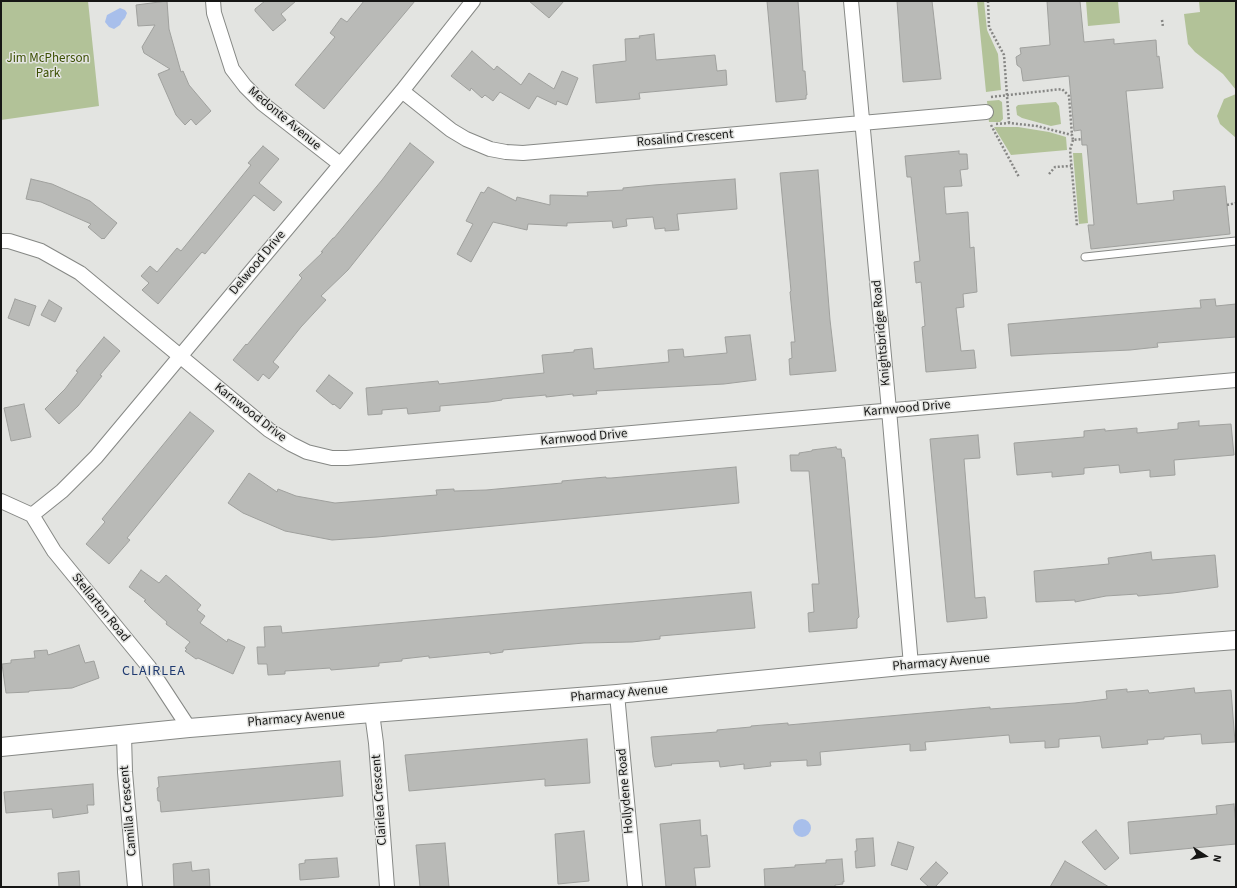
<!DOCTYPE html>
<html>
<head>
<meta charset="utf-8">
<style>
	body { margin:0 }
	#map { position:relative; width:1237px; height:888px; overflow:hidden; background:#e3e4e1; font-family:"Source Sans 3",sans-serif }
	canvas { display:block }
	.frame { position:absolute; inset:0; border:2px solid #161615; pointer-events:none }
	.north { position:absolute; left:1185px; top:836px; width:40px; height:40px; -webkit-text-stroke:3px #e3e4e1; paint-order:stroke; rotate:102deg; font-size:11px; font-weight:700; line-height:16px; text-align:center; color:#161615 }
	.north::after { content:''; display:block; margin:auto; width:14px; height:18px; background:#161615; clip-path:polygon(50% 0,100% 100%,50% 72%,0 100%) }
</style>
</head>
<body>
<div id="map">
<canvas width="1237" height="888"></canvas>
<div class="frame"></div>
<div class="north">N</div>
</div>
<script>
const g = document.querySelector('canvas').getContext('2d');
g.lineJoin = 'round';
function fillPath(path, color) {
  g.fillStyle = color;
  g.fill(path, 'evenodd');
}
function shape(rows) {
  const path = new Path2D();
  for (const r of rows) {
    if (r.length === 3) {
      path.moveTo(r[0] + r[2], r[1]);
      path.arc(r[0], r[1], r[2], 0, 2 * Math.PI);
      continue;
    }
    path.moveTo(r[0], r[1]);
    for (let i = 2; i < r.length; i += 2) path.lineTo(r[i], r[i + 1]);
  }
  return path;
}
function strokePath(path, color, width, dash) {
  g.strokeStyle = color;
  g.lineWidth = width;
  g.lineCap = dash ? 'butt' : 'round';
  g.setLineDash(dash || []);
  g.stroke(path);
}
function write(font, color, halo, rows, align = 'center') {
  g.font = font + ' "Source Sans 3",sans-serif';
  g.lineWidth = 3;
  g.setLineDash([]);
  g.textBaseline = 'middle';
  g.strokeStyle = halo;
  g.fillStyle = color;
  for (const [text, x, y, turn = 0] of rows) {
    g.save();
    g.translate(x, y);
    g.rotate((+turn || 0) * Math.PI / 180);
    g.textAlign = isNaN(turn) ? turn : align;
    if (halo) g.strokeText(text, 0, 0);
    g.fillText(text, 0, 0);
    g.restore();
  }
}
fillPath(shape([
	[1,1,88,1,99,106,1,120],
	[977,1,984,1,987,30,998,54,1001,90,986,92],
	[1086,1,1118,1,1120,23,1088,26],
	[1199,1,1236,1,1236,90,1223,74,1195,52,1188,44,1184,14,1200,12],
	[1236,94,1236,138,1220,124,1217,116,1224,99],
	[999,100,1002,102,1003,119,1000,122,989,122,987,101],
	[1056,102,1059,106,1061,124,1051,126,1022,118,1017,115,1016,107,1018,105],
	[994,127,1018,127,1049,132,1066,137,1067,150,1011,155],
	[1073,153,1082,153,1088,223,1079,224]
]), '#b2c298');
fillPath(shape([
	[120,8,125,10,127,13,125,18,122,21,120,25,114,29,109,27,105,22,107,15],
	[802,828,9]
]), '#a8bfeb');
const building = shape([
	[167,1,169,29,181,72,183,71,189,85,211,111,196,125,191,119,185,125,176,115,158,74,170,69,144,53,142,47,155,25,138,26,136,5,167,1],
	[265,1,296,1,281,14,286,20,273,31,255,11,255,9,265,1],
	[364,1,415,1,324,109,295,85,335,37,330,33,341,18,347,22,364,1],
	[529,1,564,1,549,18,529,1],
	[767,1,798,1,803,71,805,71,807,95,806,95,806,99,776,102,767,1],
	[897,1,932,1,941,79,903,82,897,1],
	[1047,1,1080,1,1084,42,1114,39,1114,44,1156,40,1157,57,1159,56,1163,88,1126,91,1137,204,1174,200,1173,191,1225,186,1230,234,1091,249,1088,225,1094,225,1087,145,1082,145,1081,130,1074,131,1069,76,1023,81,1021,68,1017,65,1016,57,1021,54,1020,48,1050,45,1047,1],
	[654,34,656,60,715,55,717,71,726,70,727,85,639,93,640,99,596,103,593,65,626,61,625,39,640,38,639,36,654,34],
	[472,51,494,70,497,66,521,85,529,73,554,89,562,71,578,78,567,105,557,101,556,105,537,96,529,109,500,92,493,101,485,95,482,98,471,88,470,91,451,76,472,51],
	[410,143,434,162,348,270,321,296,326,300,301,327,273,362,279,367,269,379,263,374,258,381,233,360,246,344,247,345,302,278,299,275,323,252,321,252,333,238,334,238,382,180,410,143],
	[263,146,279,159,259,183,282,202,274,211,254,195,205,254,202,252,158,304,142,290,149,283,141,276,150,266,157,272,177,248,181,251,251,165,248,163,263,146],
	[959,151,959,154,967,154,968,169,960,170,962,186,944,187,946,214,968,212,970,248,974,247,977,292,963,294,964,307,956,308,961,351,974,350,976,368,926,372,922,327,925,326,921,282,916,283,914,262,920,261,911,177,907,177,905,156,959,151],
	[818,170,830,320,836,371,790,375,789,359,792,358,791,342,795,342,790,292,791,291,780,173,818,170],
	[31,179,52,184,90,201,117,223,104,239,103,238,102,239,88,227,91,224,41,202,26,199,31,179],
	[735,179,737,209,677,214,679,230,665,231,665,228,655,229,653,217,626,219,627,226,613,228,612,221,567,223,567,226,528,224,527,230,493,222,471,262,457,254,473,224,466,221,481,192,484,193,488,187,516,201,517,197,550,205,550,195,588,196,587,192,623,190,623,188,654,185,735,179],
	[15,299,36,306,29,326,8,318,15,299],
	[1215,299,1216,306,1236,304,1236,337,1157,343,1158,347,1130,350,1044,354,1011,356,1008,324,1195,308,1201,308,1200,300,1215,299],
	[49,300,62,308,55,322,41,315,49,300],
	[750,335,756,380,724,384,596,391,597,394,573,396,573,394,546,397,546,395,502,399,502,400,489,402,440,406,440,411,408,414,407,408,382,410,382,414,368,415,366,388,438,381,439,384,544,373,542,355,574,352,574,350,592,348,594,369,669,362,668,350,683,349,684,357,727,353,725,337,750,335],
	[104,337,120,351,100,375,102,376,78,406,59,424,45,409,65,389,78,372,76,371,104,337],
	[329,375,353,393,340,409,334,404,333,405,316,391,329,375],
	[24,404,31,437,11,441,4,408,24,404],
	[190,412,214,431,127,538,130,540,109,564,86,544,105,522,102,519,190,412],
	[1199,421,1199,426,1231,424,1234,455,1174,460,1175,475,1150,477,1150,470,1120,473,1119,465,1084,468,1084,474,1052,477,1052,472,1017,475,1014,443,1084,437,1084,431,1105,429,1105,431,1137,428,1137,433,1178,429,1178,423,1199,421],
	[978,435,980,458,964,459,975,598,985,597,987,618,947,622,930,439,978,435],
	[836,447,837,449,841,449,842,458,844,457,845,460,857,595,859,617,857,619,857,628,809,632,808,613,814,612,812,584,819,584,809,471,791,471,790,455,799,455,799,453,812,451,812,450,836,447],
	[736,467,739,503,377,537,332,540,285,531,243,513,228,503,249,473,277,492,278,489,296,496,335,503,437,495,436,490,454,489,454,491,486,490,562,483,562,481,606,477,606,478,611,478,736,467],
	[1151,552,1152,560,1215,555,1218,587,1173,593,1138,596,1137,594,1106,596,1075,602,1075,600,1036,602,1034,571,1109,564,1108,558,1151,552],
	[141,570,159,583,166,575,201,605,197,610,205,616,200,623,227,642,228,639,245,647,233,674,198,658,196,659,185,651,187,649,185,648,190,642,166,624,167,622,151,608,144,601,146,600,129,587,141,570],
	[751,592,755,628,660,636,660,639,632,642,584,643,503,650,503,652,490,654,490,652,429,658,429,656,402,659,402,661,379,663,379,666,331,670,330,668,285,671,285,674,268,675,267,664,258,664,257,647,265,647,264,627,281,626,282,633,751,592],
	[79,645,85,663,94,661,99,678,72,688,29,691,29,692,6,693,2,664,11,663,11,660,35,658,34,651,47,650,48,655,79,645],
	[1194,688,1195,693,1231,690,1235,742,1202,744,1201,734,1164,737,1164,739,1147,740,1148,744,1102,748,1100,736,1059,739,1059,747,1045,748,1045,741,1010,743,1009,735,925,742,926,750,910,751,910,744,820,752,821,765,807,766,807,760,770,762,771,766,744,769,744,764,720,767,719,761,671,764,672,765,655,767,653,757,651,737,717,732,717,730,751,727,751,726,788,723,788,725,990,707,990,709,1075,703,1107,699,1106,691,1127,689,1127,692,1148,690,1149,693,1194,688],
	[587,739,590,783,545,786,545,779,409,791,405,755,587,739],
	[340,761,343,796,161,812,160,801,158,801,157,788,159,787,158,777,340,761],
	[93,784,94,805,87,805,88,813,53,818,52,809,6,813,4,792,93,784],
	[1234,804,1236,826,1236,844,1130,854,1128,822,1217,814,1216,806,1234,804],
	[700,820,701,836,707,835,710,867,694,868,696,887,666,887,660,824,700,820],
	[1096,830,1119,858,1105,870,1082,842,1096,830],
	[584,831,589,881,558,884,555,834,584,831],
	[873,838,875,866,856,868,855,851,857,851,856,839,873,838],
	[898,842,914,847,907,870,891,865,898,842],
	[445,843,449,887,420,887,416,845,445,843],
	[337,858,339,877,300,880,299,864,305,863,305,860,337,858],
	[842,859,844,882,842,882,843,884,835,885,835,887,765,887,764,869,795,867,795,865,826,863,826,860,842,859],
	[1065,861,1109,887,1050,887,1065,861],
	[191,862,192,871,209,869,210,887,174,887,173,864,191,862],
	[936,862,948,873,935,887,929,887,920,879,936,862],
	[79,871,80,887,59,887,58,873,79,871]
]);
fillPath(building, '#b9bab7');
strokePath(building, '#9fa09d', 1);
const service = shape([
	[1085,257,1236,241]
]);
const minor = shape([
	[213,1,214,13,232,69,245,86,263,104,340,164],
	[851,1,889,410,911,665],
	[402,91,451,130,466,139,490,149,506,152,523,153,986,112],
	[1,241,9,241,41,251,80,273,269,430,291,444,307,452,332,458,347,458,1236,380],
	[1,501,32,515,54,551,149,667,189,728],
	[32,515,62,491,96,457,402,91,473,1],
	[617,694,635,887],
	[372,713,376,743,387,887],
	[124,735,125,772,135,887]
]);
const tertiary = shape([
	[1,747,189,728,372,713,617,694,911,665,1236,640]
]);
strokePath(service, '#868885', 9);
strokePath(minor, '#868885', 16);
strokePath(tertiary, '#868885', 20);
strokePath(shape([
	[988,1,989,27,1004,55,1009,123],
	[1162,20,1163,27],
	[991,97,1062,89,1069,96,1072,135],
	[996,124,1009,123,1037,126,1072,135,1073,140,1082,139],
	[991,125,1019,177],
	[1073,140,1070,150,1077,226],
	[1049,174,1055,167,1071,166],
	[1227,205,1236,203]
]), '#868684', 2.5, [2, 2]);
strokePath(service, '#fff', 7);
strokePath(minor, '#fff', 14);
strokePath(tertiary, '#fff', 18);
write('13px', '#3b4f02', '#e3e4e1', [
	["Jim McPherson",48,59],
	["Park",48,74]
]);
write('13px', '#161615', '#e3e4e1', [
	["Medonte Avenue",284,119,40],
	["Rosalind Crescent",685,139,-5],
	["Delwood Drive",258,263,-50],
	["Knightsbridge Road",882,333,-95],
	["Karnwood Drive",907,409,-5],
	["Karnwood Drive",250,413,38],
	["Karnwood Drive",584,438,-5],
	["Stellarton Road",100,608,51],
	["Pharmacy Avenue",941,663,-5],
	["Pharmacy Avenue",619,694,-5],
	["Pharmacy Avenue",296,719,-5],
	["Hollydene Road",626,791,-95],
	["Clairlea Crescent",380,800,-94],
	["Camilla Crescent",129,811,-95]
]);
g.letterSpacing = '1px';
write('14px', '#1f3a70', '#e3e4e1', [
	["CLAIRLEA",154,672]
]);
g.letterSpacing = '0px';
</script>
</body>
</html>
